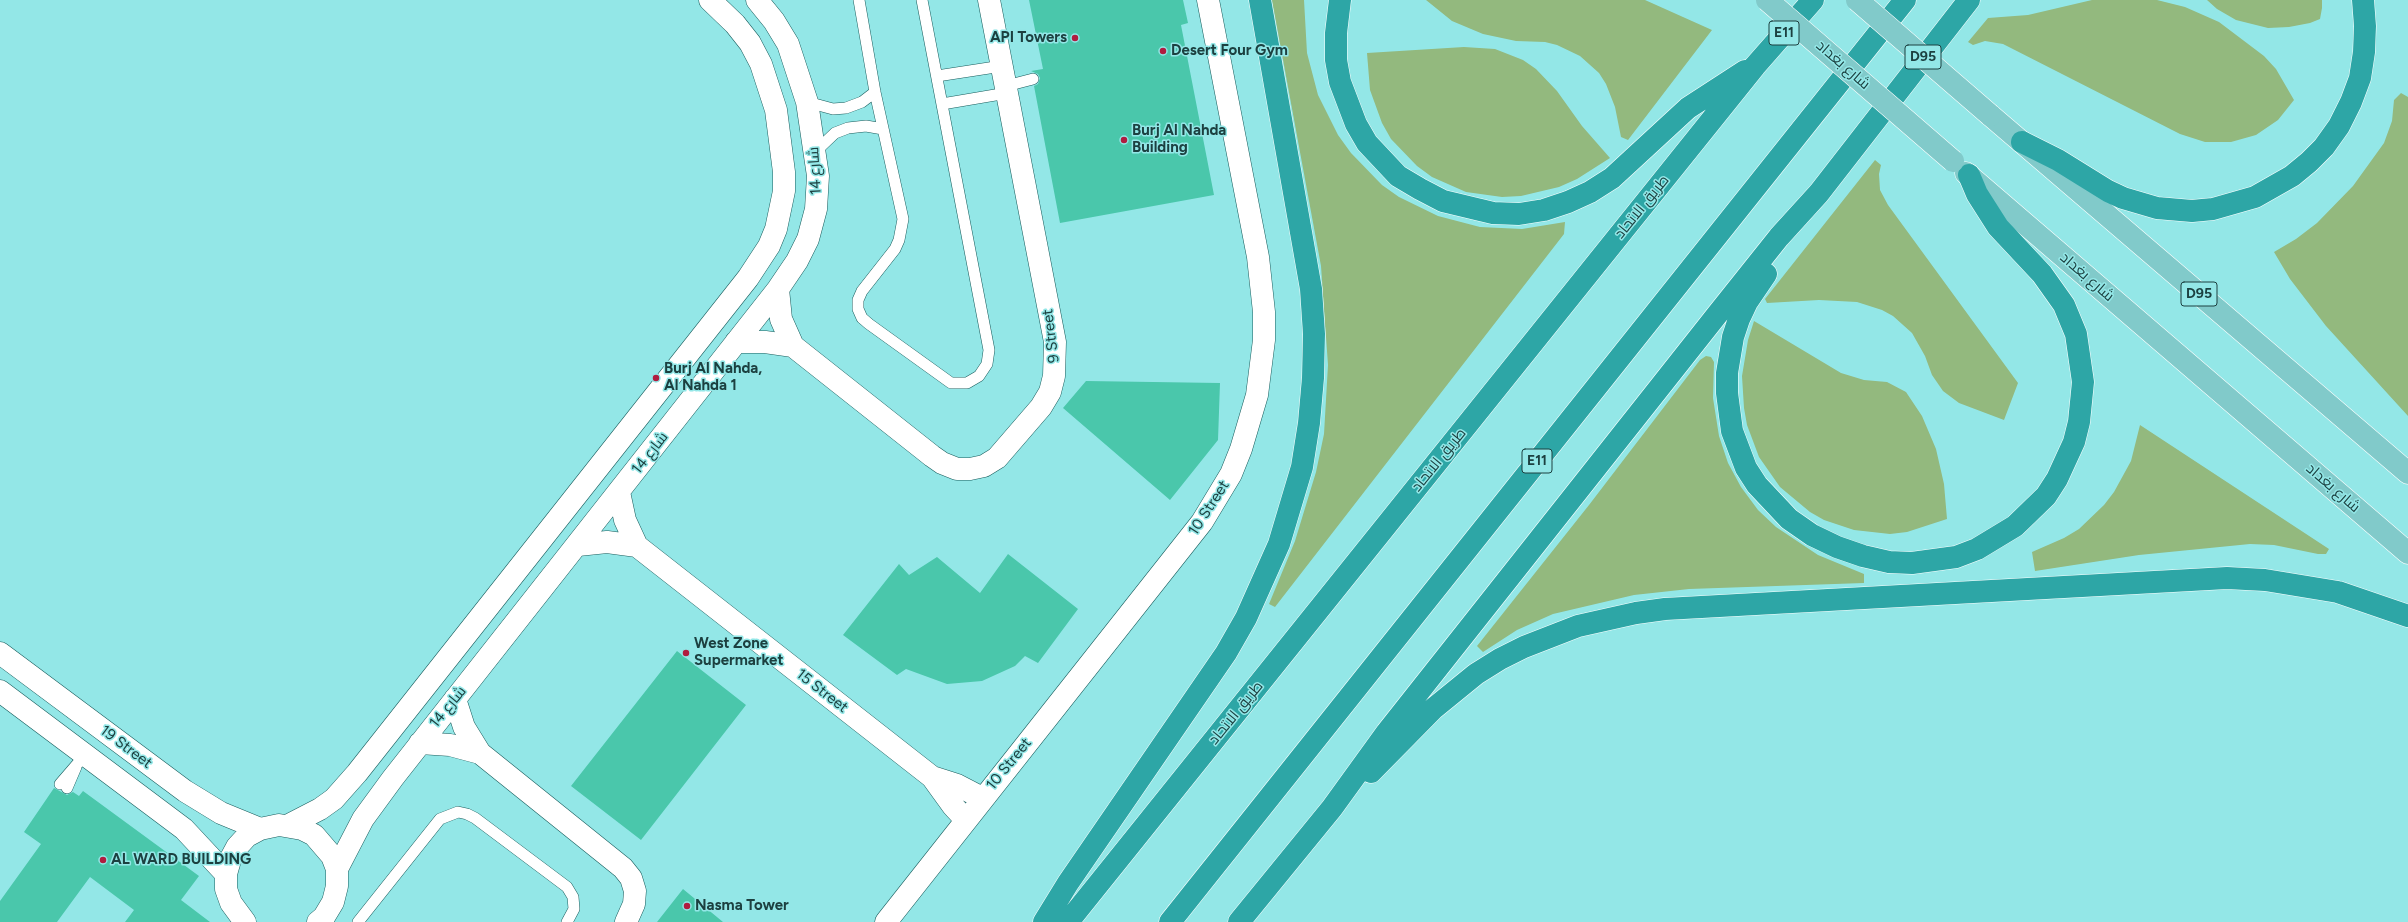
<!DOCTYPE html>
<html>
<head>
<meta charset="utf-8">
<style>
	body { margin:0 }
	canvas { display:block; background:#93e7e7 }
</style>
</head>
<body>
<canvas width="2408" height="922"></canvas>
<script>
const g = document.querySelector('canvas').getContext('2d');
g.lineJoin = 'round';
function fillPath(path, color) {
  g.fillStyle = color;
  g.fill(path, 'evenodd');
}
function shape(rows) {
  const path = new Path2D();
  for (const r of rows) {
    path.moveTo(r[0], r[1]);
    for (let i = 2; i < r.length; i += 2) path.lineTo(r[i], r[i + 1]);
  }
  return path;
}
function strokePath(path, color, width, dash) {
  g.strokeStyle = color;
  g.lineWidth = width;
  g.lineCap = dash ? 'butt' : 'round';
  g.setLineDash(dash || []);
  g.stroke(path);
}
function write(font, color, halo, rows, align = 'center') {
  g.font = font + ' Figtree,Cairo,sans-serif';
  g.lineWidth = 3;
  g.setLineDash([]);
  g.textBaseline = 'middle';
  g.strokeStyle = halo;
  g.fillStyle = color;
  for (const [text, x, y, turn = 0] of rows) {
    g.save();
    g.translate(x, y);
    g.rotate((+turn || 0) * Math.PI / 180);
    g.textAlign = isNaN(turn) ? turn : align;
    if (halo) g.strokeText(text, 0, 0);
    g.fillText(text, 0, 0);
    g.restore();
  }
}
fillPath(shape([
	[1272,0,1304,0,1307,53,1318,95,1338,135,1351,153,1382,185,1399,197,1438,216,1480,227,1522,229,1565,222,1564,234,1275,607,1269,604,1295,541,1316,472,1324,434,1328,365,1321,266],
	[1426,0,1645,0,1712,30,1628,140,1621,137,1615,107,1606,84,1599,73,1580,56,1557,45,1545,42,1516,41,1483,34,1452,21],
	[2092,0,2157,0,2185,7,2219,22,2264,56,2276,69,2294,100,2278,120,2256,135,2231,142,2205,142,2180,134,2003,44,1985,41,1973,45,1968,42,1988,18,2028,15],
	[2207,0,2322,0,2322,8,2320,19,2310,23,2289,27,2268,28,2236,20,2217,9],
	[1464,47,1495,49,1523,60,1536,69,1557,91,1582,126,1610,158,1577,179,1559,187,1521,196,1502,197,1466,192,1432,177,1417,166,1391,139,1382,123,1370,90,1367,53],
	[2401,93,2408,97,2408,416,2326,326,2290,279,2274,252,2296,239,2317,223,2353,186,2384,143,2392,121,2394,100],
	[1875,160,1881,165,1879,174,1880,190,1888,205,2018,383,2004,420,1959,403,1943,391,1932,375,1925,356,1912,333,1893,316,1882,310,1857,302,1819,300,1767,303,1765,299],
	[1754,321,1841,373,1864,380,1887,382,1906,392,1922,416,1936,449,1944,484,1947,519,1907,532,1890,534,1854,530,1824,520,1810,512,1780,487,1759,457,1747,425,1744,408,1742,376,1748,340],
	[1706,356,1711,357,1714,362,1713,398,1719,436,1728,463,1741,487,1758,510,1776,527,1818,555,1864,574,1864,583,1689,589,1634,595,1553,614,1517,630,1483,652,1477,646,1589,505,1700,360],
	[2140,425,2329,549,2326,554,2318,554,2274,545,2250,544,2139,555,2035,571,2032,552,2064,538,2079,529,2104,505,2114,492,2131,461]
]), '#93b97e');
fillPath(shape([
	[1029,0,1183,0,1188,23,1181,25,1214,195,1060,223,1034,86,1038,84,1040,78,1038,74,1031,71,1043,69],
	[1086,381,1220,383,1218,440,1170,500,1063,408],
	[1008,554,1078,609,1038,663,1025,656,1015,666,982,681,947,684,906,669,897,675,843,635,899,564,909,575,937,557,980,593],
	[677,651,746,705,641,840,571,786],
	[54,788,67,795,73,792,79,796,83,791,199,876,181,900,210,922,125,922,134,910,90,877,57,922,0,922,0,901,41,844,24,832],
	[683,889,723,922,657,922]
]), '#4ac7ab');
const lane = shape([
	[859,0,875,92,903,219,899,240,895,249,862,291,858,300,858,309,862,318,869,324,951,383,967,383,979,376,987,364,989,350,922,0],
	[937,76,1002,66],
	[1006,86,1033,79],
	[807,102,833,109,846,108,862,102,875,92],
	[942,104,1007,93],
	[816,151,835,133,848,128,866,126,883,129],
	[60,784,85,755],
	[67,788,76,767],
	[358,922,440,819,458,812,467,814,475,818,567,887,573,897,574,909,567,922]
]);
const street = shape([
	[778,289,781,319,793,346],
	[736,342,765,342,793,346,932,456,942,463,957,469,970,469,984,466,997,458,1041,407,1050,392,1054,376,1055,342,989,0],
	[619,492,625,520,637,546],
	[578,545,607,542,637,546,932,777,953,806,965,819],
	[0,653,185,791,221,813,260,829],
	[0,691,184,829,226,874],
	[455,699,464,727,480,753,623,868,631,878,635,891,634,904,626,922],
	[420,743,450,745,480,753],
	[932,777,957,785,982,798],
	[289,825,320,809,334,799,357,773,748,278,769,246,776,229,784,191,784,172,776,110,761,64,750,43,735,24,710,0],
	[337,869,363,819,393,778,778,289,797,261,808,239,816,209,818,176,807,102,788,44,774,21,757,0],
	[245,922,231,903,226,889,226,874,230,860,237,847,247,836,260,829,279,825,302,829,314,835,332,856,337,869,337,886,333,902,324,917,318,922],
	[886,922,1202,522,1231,474,1241,449,1257,395,1264,340,1264,312,1258,257,1208,0]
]);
const primary = shape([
	[1990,115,2408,473],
	[1966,173,2408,553]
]);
const highway = shape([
	[1340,0,1336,33,1336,60,1340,82,1356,124,1367,143,1398,176,1420,189,1443,201,1493,213,1519,214,1544,210,1568,202,1590,192,1612,178,1688,108,1745,71],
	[2022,142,2058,160,2108,191,2123,198,2157,208,2192,211,2213,209,2255,197,2292,176,2309,162,2324,147,2339,126,2351,102,2360,78,2364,52,2365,26,2363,0],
	[1766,274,1747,302,1739,319,1733,337,1727,373,1727,393,1732,431,1746,468,1757,485,1789,519,1812,535,1837,547,1863,556,1889,562,1912,563,1956,557,1977,549,2015,526,2046,496,2057,479,2074,442,2079,422,2083,382,2076,334,2064,305,2042,274,1998,227,1977,194,1969,175],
	[1371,772,1433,709,1476,674,1500,659,1524,647,1578,626,1636,613,1665,609,2227,578,2265,580,2338,592,2408,616],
	[1044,922,1068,883,1226,653,1246,618,1279,544,1302,467,1309,423,1313,378,1314,334,1311,289,1260,0],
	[1068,922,1755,66,1813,0],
	[1170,922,1905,0],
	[1239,922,1332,808,1387,732,1716,316,1779,237,1819,193,1969,0]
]);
strokePath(lane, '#195d5d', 12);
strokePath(street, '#195d5d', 23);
strokePath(primary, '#fff', 23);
strokePath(highway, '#fff', 23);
strokePath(lane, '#fff', 11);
strokePath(street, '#fff', 22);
strokePath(primary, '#81caca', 22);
strokePath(highway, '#2da6a6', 22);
const primaryBridge = shape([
	[1767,0,1953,161],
	[1857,0,1990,115]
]);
strokePath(primaryBridge, '#fff', 23, []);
strokePath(primaryBridge, '#81caca', 22);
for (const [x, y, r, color] of [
	[1075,38,4,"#b01c3f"],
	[1163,51,4,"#b01c3f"],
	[1124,140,4,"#b01c3f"],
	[656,378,4,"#b01c3f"],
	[686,653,4,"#b01c3f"],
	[103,860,4,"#b01c3f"],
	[687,906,4,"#b01c3f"]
]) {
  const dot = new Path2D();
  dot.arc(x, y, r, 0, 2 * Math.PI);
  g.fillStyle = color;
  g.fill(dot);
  strokePath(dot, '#93e7e7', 1.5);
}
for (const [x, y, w] of [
	[1784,33,30],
	[1923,57,36],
	[2199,294,36],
	[1537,461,30]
]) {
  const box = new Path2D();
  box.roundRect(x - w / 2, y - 12, w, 24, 3);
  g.fillStyle = '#93e7e7';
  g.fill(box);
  strokePath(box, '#1c4040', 1);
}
write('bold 14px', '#1c4040', null, [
	["E11",1784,33],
	["D95",1923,57],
	["D95",2199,294],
	["E11",1537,461]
]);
write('bold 15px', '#1c4040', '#93e7e7', [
	["API Towers",1067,38,"right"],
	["Desert Four Gym",1171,51],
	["Burj Al Nahda",1132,131],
	["Building",1132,148],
	["Burj Al Nahda,",664,369],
	["Al Nahda 1",664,386],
	["West Zone",694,644],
	["Supermarket",694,661],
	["AL WARD BUILDING",111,860],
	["Nasma Tower",695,906]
], 'left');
write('15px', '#1c4040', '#93e7e7', [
	["شارع بغداد",1843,65,41],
	["شارع 14",815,171,-93],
	["طريق الاتحاد",1642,207,-51],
	["شارع بغداد",2087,277,41],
	["9 Street",1051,336,-97],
	["شارع 14",650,453,-52],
	["طريق الاتحاد",1439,460,-51],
	["شارع بغداد",2333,488,41],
	["10 Street",1209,508,-57],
	["15 Street",822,691,38],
	["شارع 14",448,707,-51],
	["طريق الاتحاد",1236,713,-51],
	["19 Street",126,747,37],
	["10 Street",1009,764,-51]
]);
</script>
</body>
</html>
